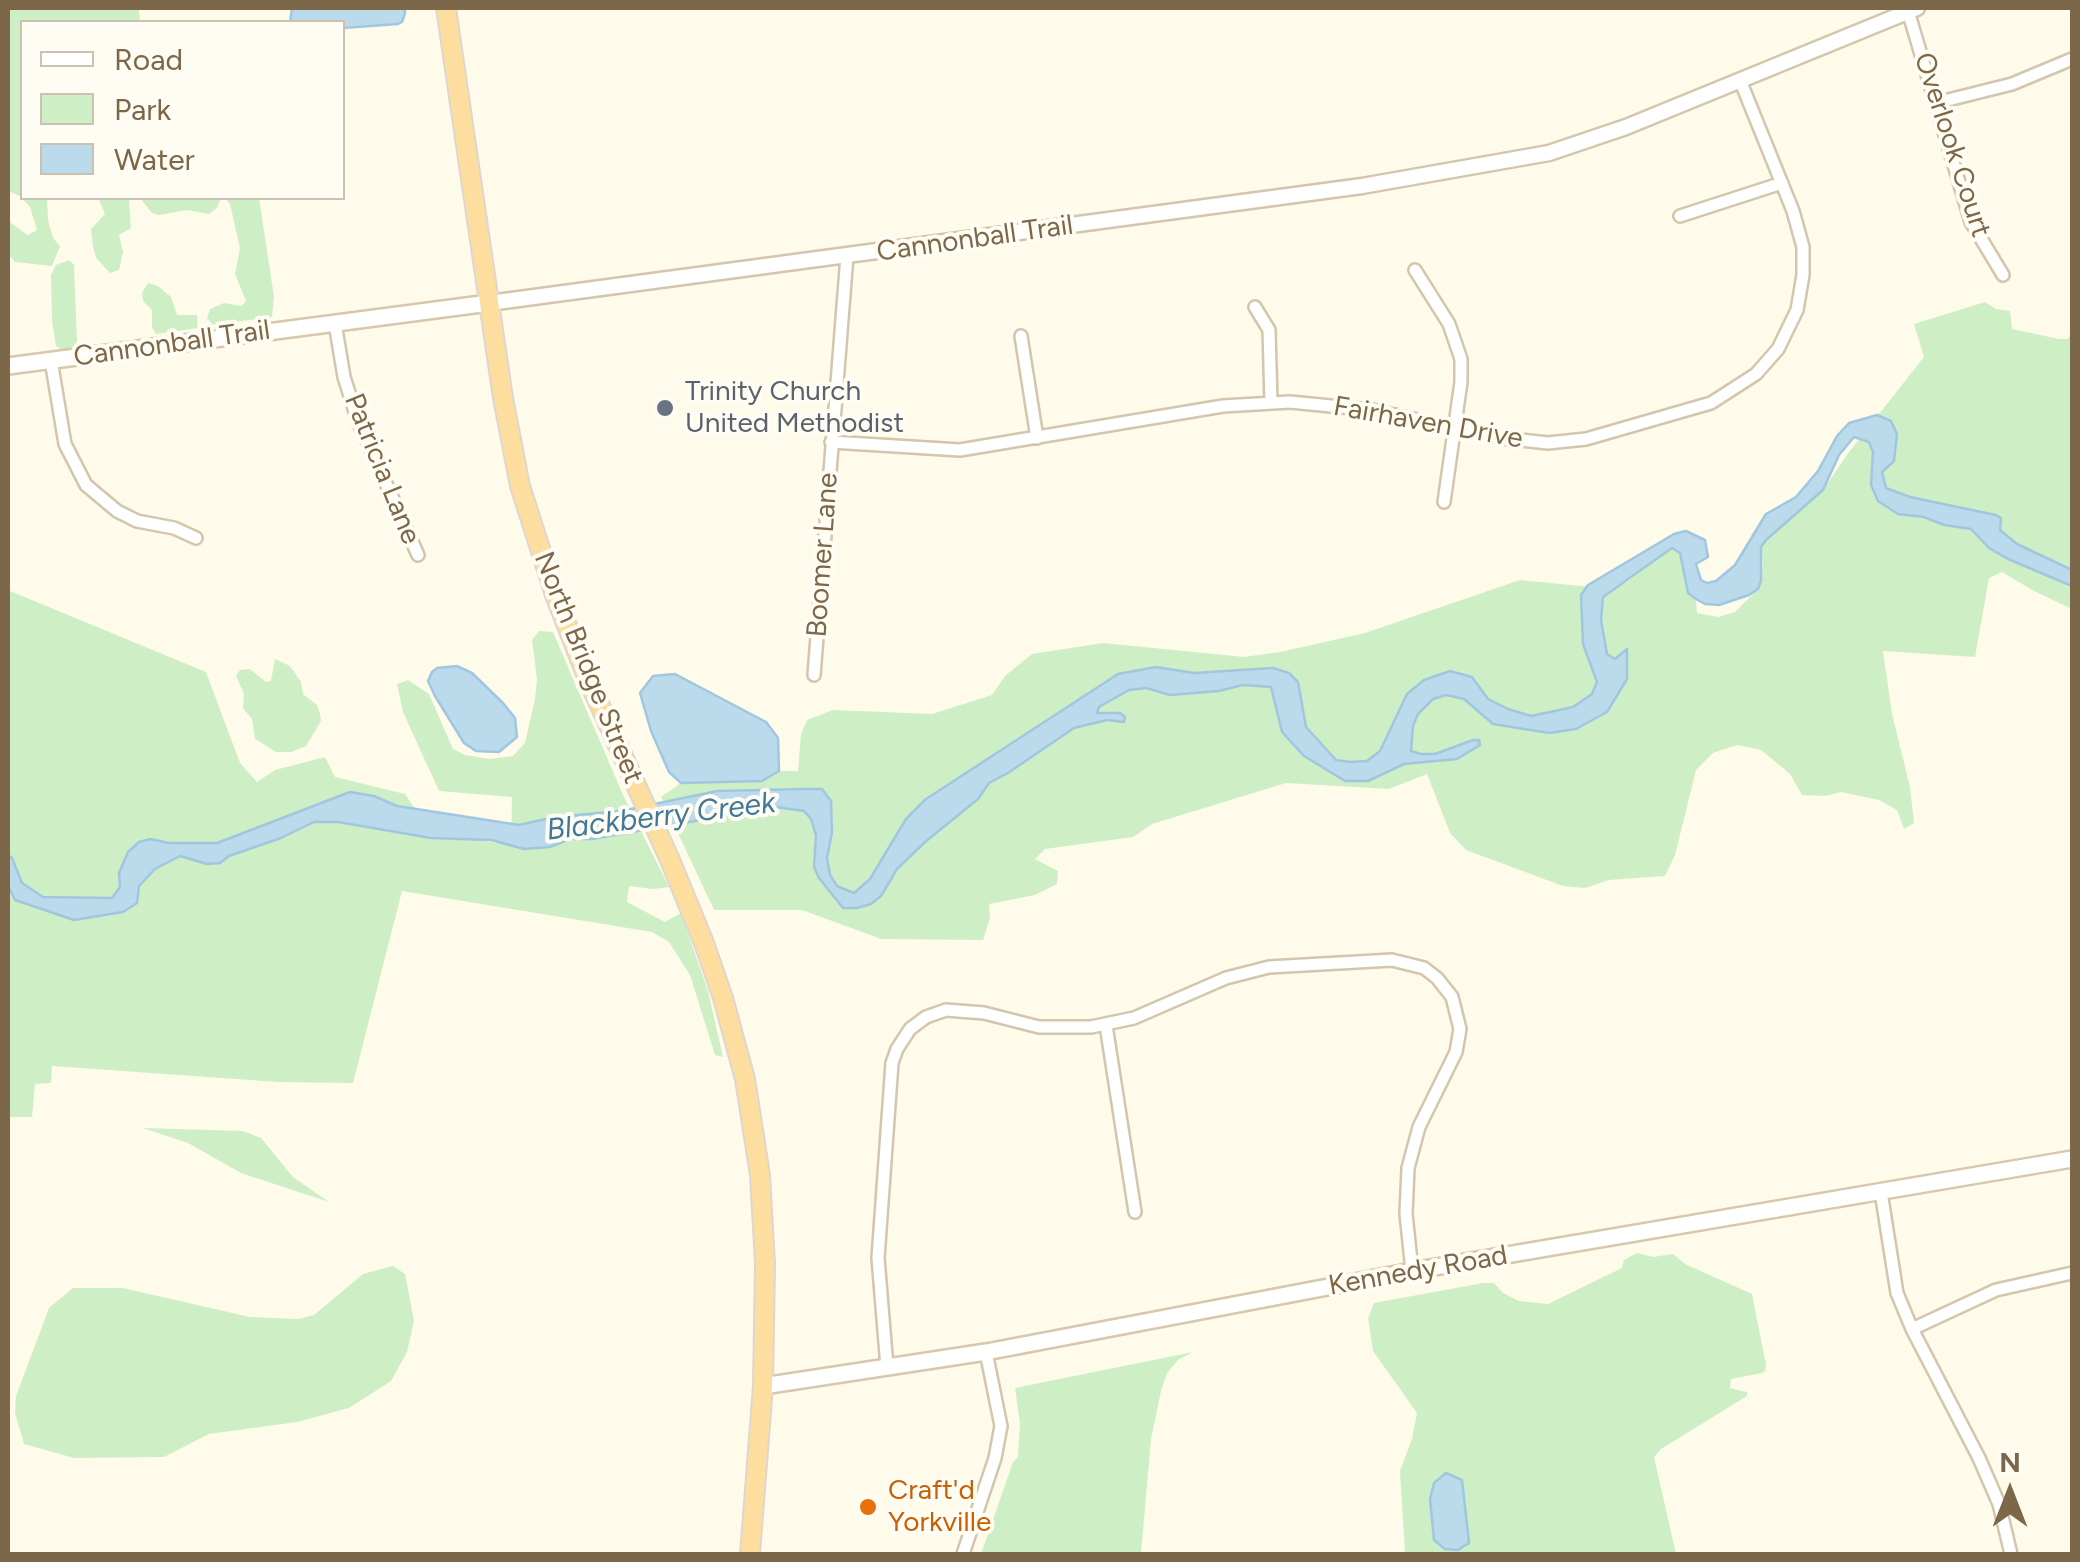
<!DOCTYPE html>
<html>
<head>
<meta charset="utf-8">
<style>
	body { margin:0 }
	#map { position:relative; width:2080px; height:1562px; overflow:hidden; background:#fefbea; font-family:Figtree,sans-serif }
	canvas { display:block }
	.frame { position:absolute; inset:0; border:10px solid #7d6749; pointer-events:none }
	.legend { position:absolute; left:20px; top:20px; width:325px; height:180px; box-sizing:border-box; background:#fffdf3; border:2px solid #cbc1af; margin:0; padding:12px 18px; list-style:none; font-size:30px; color:#7d6749 }
	.legend li { display:flex; align-items:center; gap:20px; height:50px }
	.legend b { width:50px; border:2px solid #cbc1af }
	.north { position:absolute; left:1960px; top:1442px; width:100px; height:100px; -webkit-text-stroke:8px #fffdf3; paint-order:stroke; rotate:0deg; font-size:28px; font-weight:700; line-height:40px; text-align:center; color:#7d6749 }
	.north::after { content:''; display:block; margin:auto; width:35px; height:45px; background:#7d6749; clip-path:polygon(50% 0,100% 100%,50% 72%,0 100%) }
</style>
</head>
<body>
<div id="map">
<canvas width="2080" height="1562"></canvas>
<div class="frame"></div>
<ul class="legend">
<li><b style="height:12px;background:#fff"></b>Road</li>
<li><b style="height:28px;background:#ceefc6"></b>Park</li>
<li><b style="height:28px;background:#bbdaeb"></b>Water</li>
</ul>
<div class="north">N</div>
</div>
<script>
const g = document.querySelector('canvas').getContext('2d');
g.lineJoin = 'round';
function fillPath(path, color) {
  g.fillStyle = color;
  g.fill(path, 'evenodd');
}
function shape(rows) {
  const path = new Path2D();
  for (const r of rows) {
    path.moveTo(r[0], r[1]);
    for (let i = 2; i < r.length; i += 2) path.lineTo(r[i], r[i + 1]);
  }
  return path;
}
function strokePath(path, color, width, dash) {
  g.strokeStyle = color;
  g.lineWidth = width;
  g.lineCap = dash ? 'butt' : 'round';
  g.setLineDash(dash || []);
  g.stroke(path);
}
function write(font, color, halo, rows, align = 'center') {
  g.font = font + ' Figtree,sans-serif';
  g.lineWidth = 8;
  g.setLineDash([]);
  g.textBaseline = 'middle';
  g.strokeStyle = halo;
  g.fillStyle = color;
  for (const [text, x, y, turn = 0] of rows) {
    g.save();
    g.translate(x, y);
    g.rotate((+turn || 0) * Math.PI / 180);
    g.textAlign = isNaN(turn) ? turn : align;
    if (halo) g.strokeText(text, 0, 0);
    g.fillText(text, 0, 0);
    g.restore();
  }
}
fillPath(shape([
	[8,8,139,8,140,22,22,22,22,198,47,198,48,220,53,238,60,246,52,266,15,262,8,254,8,221,28,235,37,230,30,207,20,196,8,191],
	[98,198,132,198,129,200,131,228,119,235,123,252,119,270,110,273,96,258,93,247,91,229,105,214],
	[140,198,259,198,274,297,272,317,213,325,207,318,210,309,224,303,241,306,246,301,235,274,240,248,230,204,226,199,221,198,217,208,209,214,187,210,159,215,152,213],
	[69,260,74,265,77,342,74,347,62,350,56,346,52,321,51,275,56,265],
	[148,283,158,286,171,297,177,315,197,315,198,328,156,334,152,327,152,310,143,301,142,293],
	[1985,302,1996,309,2010,311,2012,329,2059,339,2068,339,2072,332,2072,609,2034,591,2002,572,1989,578,1975,657,1883,651,1892,714,1910,787,1914,823,1904,829,1897,810,1879,800,1841,792,1826,796,1802,795,1790,774,1761,750,1737,745,1713,753,1696,770,1675,855,1665,876,1609,880,1585,888,1563,886,1466,850,1450,833,1427,774,1389,789,1286,783,1152,824,1133,837,1045,849,1035,859,1058,871,1057,884,1035,895,989,904,990,918,983,940,881,939,802,910,714,910,661,797,681,783,762,781,779,771,798,771,801,734,807,720,833,710,932,714,992,695,1005,676,1032,654,1103,643,1244,657,1280,652,1365,633,1520,580,1612,589,1627,582,1672,548,1678,549,1684,563,1684,580,1688,593,1696,599,1697,613,1718,617,1735,612,1758,589,1763,563,1761,547,1766,540,1823,490,1849,452,1924,357,1914,324],
	[10,591,206,672,240,763,257,782,275,770,325,757,335,777,405,794,431,833,511,845,512,797,439,791,403,712,397,684,408,680,429,694,453,749,465,755,489,759,513,756,525,743,535,699,537,679,532,640,539,631,553,632,623,795,669,887,653,889,629,886,627,902,665,922,681,913,708,991,723,1057,715,1055,690,975,669,942,652,932,402,891,353,1083,278,1082,52,1066,51,1083,35,1084,32,1117,8,1117,8,593],
	[275,659,290,666,301,682,303,694,317,705,320,714,321,721,306,746,291,752,276,752,255,739,252,719,243,708,244,694,236,676,240,670,250,669,266,682,271,681],
	[143,1128,243,1131,261,1138,293,1177,329,1202,241,1173,188,1143],
	[1637,1253,1653,1257,1673,1254,1685,1264,1752,1294,1766,1365,1765,1371,1762,1373,1731,1379,1730,1388,1747,1392,1747,1396,1661,1449,1654,1457,1676,1554,1405,1554,1400,1471,1412,1439,1417,1413,1373,1351,1368,1318,1374,1303,1483,1283,1494,1283,1503,1293,1519,1301,1548,1304,1622,1268,1624,1260],
	[1446,1473,1462,1480,1463,1516,1469,1536,1469,1543,1464,1548,1434,1540,1430,1499,1434,1483],
	[393,1266,405,1274,414,1321,407,1352,391,1381,349,1408,297,1422,209,1434,164,1457,74,1458,24,1444,15,1413,16,1396,49,1308,73,1288,123,1288,250,1317,298,1319,314,1315,363,1274],
	[1193,1352,1178,1360,1167,1373,1161,1391,1151,1439,1141,1554,981,1554,1013,1462,1018,1457,1020,1423,1015,1388]
]), '#ceefc6');
const water = shape([
	[292,8,405,8,405,13,402,22,398,24,343,28,342,22,290,22,292,8],
	[1877,415,1891,421,1897,434,1894,461,1882,472,1886,488,1910,497,1996,515,2001,518,2000,530,2017,544,2072,570,2072,586,2008,559,1989,548,1971,529,1944,525,1924,517,1898,514,1878,501,1871,485,1873,452,1869,442,1854,437,1839,455,1823,490,1766,540,1761,547,1761,581,1758,589,1749,595,1719,605,1705,604,1696,599,1688,593,1680,553,1672,548,1603,597,1601,620,1607,654,1615,659,1627,649,1627,679,1607,712,1576,729,1549,733,1493,724,1464,699,1446,695,1433,699,1418,714,1413,726,1411,751,1421,754,1435,754,1473,740,1479,740,1480,745,1457,759,1404,764,1368,781,1345,781,1304,756,1282,732,1271,687,1243,685,1219,691,1170,695,1146,688,1129,690,1099,707,1097,713,1120,713,1125,717,1124,722,1107,720,1074,728,1008,773,989,783,978,799,925,842,897,869,881,896,871,904,857,908,843,908,819,878,814,867,816,835,811,819,804,811,776,807,592,839,570,839,550,847,524,849,491,840,431,838,338,822,314,822,281,838,229,856,220,863,207,864,180,856,155,869,139,886,137,903,123,912,74,920,15,900,8,886,8,855,12,858,22,883,43,897,112,898,120,887,119,873,128,852,139,842,150,839,169,843,217,843,350,792,374,796,397,806,519,825,555,817,621,811,717,791,803,789,822,789,831,801,832,832,827,858,830,875,837,886,854,893,870,879,906,819,926,799,1118,674,1156,667,1194,673,1273,668,1289,673,1298,682,1306,727,1336,760,1350,762,1367,761,1380,751,1407,694,1424,680,1450,671,1472,677,1488,699,1508,709,1531,716,1573,707,1592,694,1597,682,1583,644,1581,595,1588,585,1674,534,1686,531,1705,540,1708,557,1696,564,1701,580,1707,583,1716,581,1735,565,1766,514,1796,497,1818,471,1837,436,1849,423,1877,415],
	[457,666,472,673,503,703,515,718,517,737,499,752,476,751,464,743,435,696,428,681,432,672,437,668,457,666],
	[675,674,766,722,778,738,779,771,762,781,681,783,669,772,651,731,640,693,653,676,675,674],
	[1446,1473,1462,1480,1469,1543,1458,1550,1445,1549,1434,1540,1430,1499,1434,1483,1446,1473]
]);
fillPath(water, '#bbdaeb');
strokePath(water, '#a0c7de', 2.5);
const minor = shape([
	[1908,11,1971,222,2003,275],
	[1936,103,2012,84,2072,59],
	[1680,216,1782,183],
	[1415,270,1449,324,1461,359,1461,382,1444,502],
	[1255,307,1269,330,1271,402],
	[335,323,344,377,358,421,418,555],
	[1021,336,1037,438],
	[51,360,65,444,86,485,117,511,137,521,174,528,196,538],
	[831,442,960,450,1223,406,1290,402,1372,410,1502,438,1548,443,1586,439,1711,403,1756,374,1778,349,1797,310,1803,275,1803,247,1793,211,1740,80],
	[814,675,847,256],
	[1106,1025,1135,1212],
	[1881,1192,1897,1293,1912,1329,1979,1458,1999,1504,2011,1554],
	[1912,1329,1996,1290,2072,1273],
	[887,1367,878,1258,892,1063,897,1049,910,1029,926,1017,946,1010,984,1013,1039,1027,1091,1027,1134,1018,1226,978,1269,967,1392,960,1424,968,1437,978,1452,997,1460,1029,1456,1052,1419,1127,1408,1168,1406,1214,1412,1271],
	[963,1554,995,1458,1001,1426,986,1352]
]);
const tertiary = shape([
	[489,303,1362,186,1549,153,1626,127,1917,8]
]);
const secondary = shape([
	[8,366,489,303],
	[763,1386,986,1352,1412,1271,2072,1159]
]);
const trunk = shape([
	[446,8,503,398,520,486,555,595,587,677,670,860,704,943,723,998,745,1079,760,1175,765,1264,763,1386,750,1554]
]);
strokePath(minor, '#d3c6ad', 16);
strokePath(tertiary, '#d3c6ad', 19);
strokePath(secondary, '#d7c8ab', 20);
strokePath(trunk, '#ddd7d0', 22);
strokePath(minor, '#fff', 11);
strokePath(tertiary, '#fff', 14);
strokePath(secondary, '#fff', 15);
strokePath(trunk, '#fede9e', 18);
for (const [x, y, r, color] of [
	[665,408,10,"#6b7280"],
	[868,1507,10,"#e8710a"]
]) {
  const dot = new Path2D();
  dot.arc(x, y, r, 0, 2 * Math.PI);
  g.fillStyle = color;
  g.fill(dot);
  strokePath(dot, '#fffdf3', 4);
}
write('28px', '#7d6749', '#fffdf3', [
	["Overlook Court",1952,145,72],
	["Cannonball Trail",975,239,-8],
	["Cannonball Trail",172,344,-8],
	["Fairhaven Drive",1428,423,10],
	["Patricia Lane",382,469,68],
	["Boomer Lane",823,555,-86],
	["North Bridge Street",588,668,68],
	["Kennedy Road",1418,1271,-10]
]);
write('28px', '#5b616d', '#fffdf3', [
	["Trinity Church",685,392],
	["United Methodist",685,424]
], 'left');
write('28px', '#c56008', '#fffdf3', [
	["Craft'd",888,1491],
	["Yorkville",888,1523]
], 'left');
write('italic 30px', '#42789a', '#fffdf3', [
	["Blackberry Creek",661,817,-7]
]);
</script>
</body>
</html>
